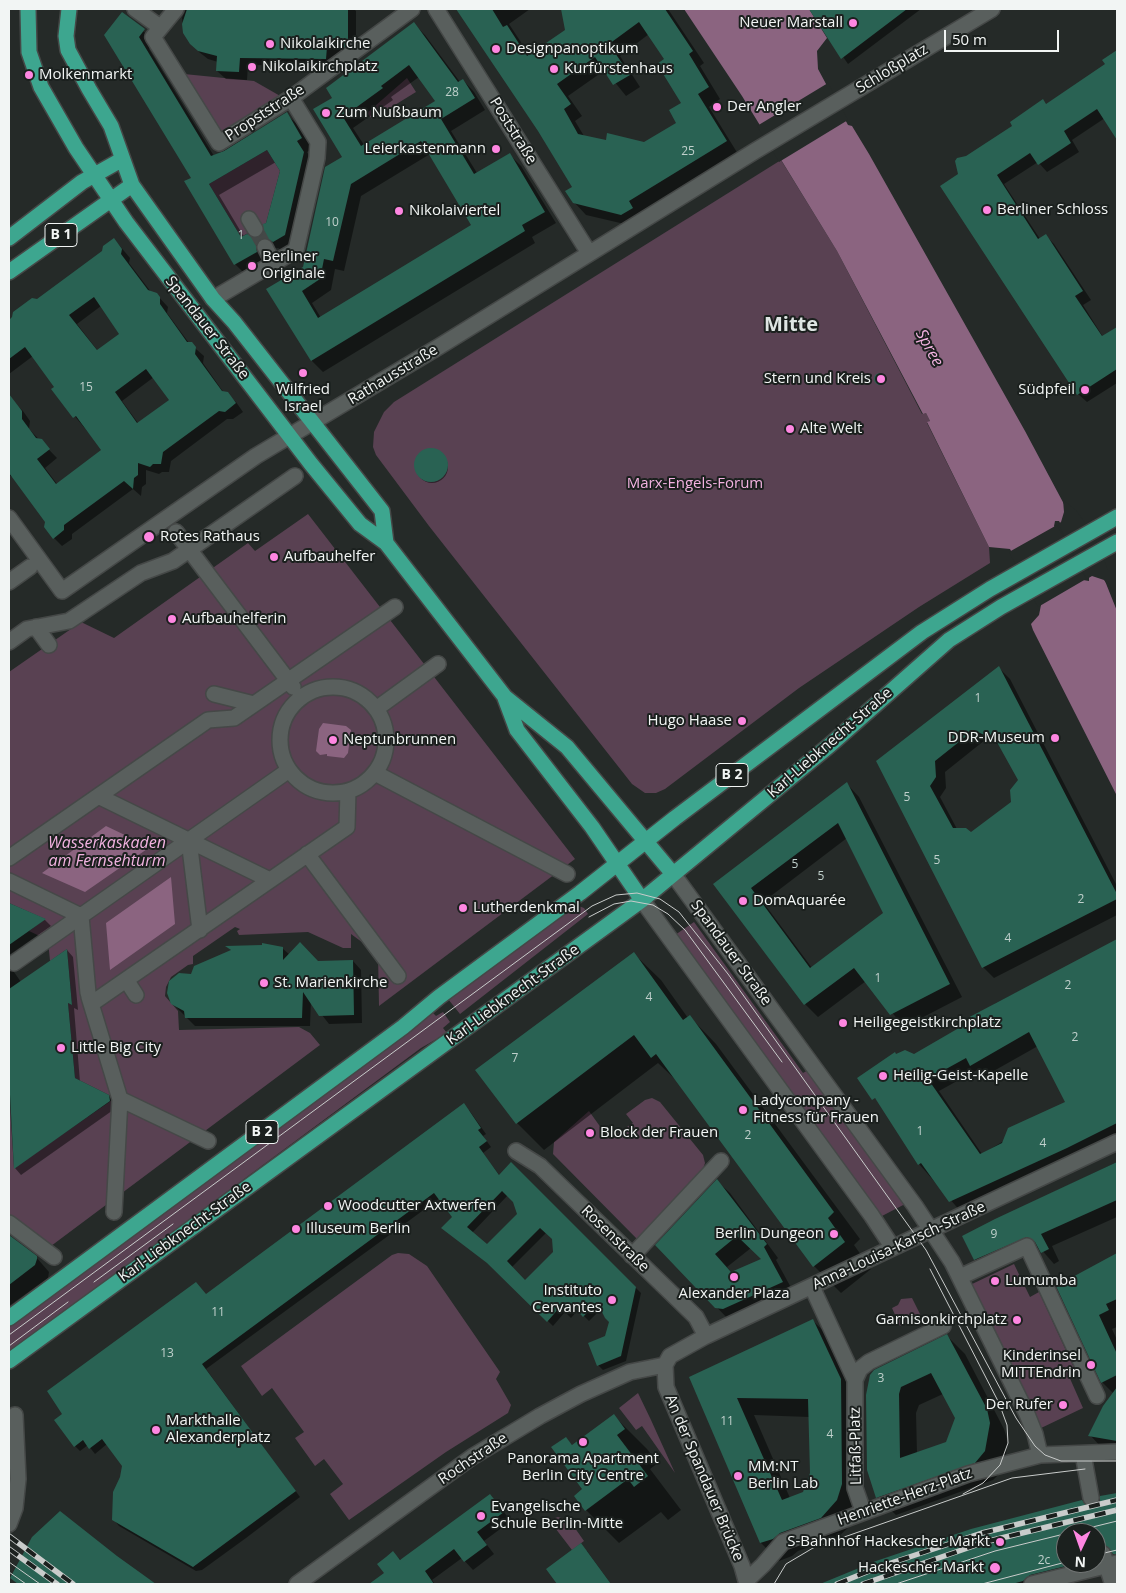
<!DOCTYPE html>
<html>
<head>
<meta charset="utf-8">
<style>
	body { margin:0 }
	#map { position:relative; width:1126px; height:1593px; overflow:hidden; background:#252a28; font-family:"Open Sans",sans-serif }
	canvas { display:block }
	.frame { position:absolute; inset:0; border:10px solid #f2f5f4; pointer-events:none }
	.north { position:absolute; left:1056px; top:1523px; width:50px; height:50px; box-sizing:border-box; background:#1b201e; border:1px solid #717574; border-radius:50%; rotate:183deg; font-size:14px; font-weight:700; line-height:20px; text-align:center; color:#f2f5f4 }
	.north::after { content:''; display:block; margin:auto; width:18px; height:22px; background:#fe86e1; clip-path:polygon(50% 0,100% 100%,50% 72%,0 100%) }
	.scale { position:absolute; left:944px; top:30px; width:115px; height:22px; box-sizing:border-box; border:2px solid #f2f5f4; border-top:0; padding-left:6px; font-size:15px; line-height:18px; white-space:nowrap; color:#f2f5f4; -webkit-text-stroke:4px #1b201e; paint-order:stroke }
</style>
</head>
<body>
<div id="map">
<canvas width="1126" height="1593"></canvas>
<div class="frame"></div>
<div class="north">N</div>
<div class="scale">50 m</div>
</div>
<script>
const g = document.querySelector('canvas').getContext('2d');
g.lineJoin = 'round';
function fillPath(path, color) {
  g.fillStyle = color;
  g.fill(path, 'evenodd');
}
function shape(rows) {
  const path = new Path2D();
  for (const r of rows) {
    if (r.length === 3) {
      path.moveTo(r[0] + r[2], r[1]);
      path.arc(r[0], r[1], r[2], 0, 2 * Math.PI);
      continue;
    }
    path.moveTo(r[0], r[1]);
    for (let i = 2; i < r.length; i += 2) path.lineTo(r[i], r[i + 1]);
  }
  return path;
}
function strokePath(path, color, width, dash) {
  g.strokeStyle = color;
  g.lineWidth = width;
  g.lineCap = dash ? 'butt' : 'round';
  g.setLineDash(dash || []);
  g.stroke(path);
}
function write(font, color, halo, rows, align = 'center') {
  g.font = font + ' "Open Sans",sans-serif';
  g.lineWidth = 4;
  g.setLineDash([]);
  g.textBaseline = 'middle';
  g.strokeStyle = halo;
  g.fillStyle = color;
  for (const [text, x, y, turn = 0] of rows) {
    g.save();
    g.translate(x, y);
    g.rotate((+turn || 0) * Math.PI / 180);
    g.textAlign = isNaN(turn) ? turn : align;
    if (halo) g.strokeText(text, 0, 0);
    g.fillText(text, 0, 0);
    g.restore();
  }
}
fillPath(shape([
	[184,74,254,81,282,97,222,134],
	[407,78,416,92,372,119,367,113],
	[267,150,280,171,266,223,241,237,209,184],
	[781,160,837,251,922,414,926,413,930,421,927,423,989,547,990,563,919,607,799,688,665,789,656,793,645,793,632,784,429,526,376,455,373,447,374,432,384,412,394,402],
	[308,514,575,859,379,1006,378,954,351,934,351,948,343,948,308,932,239,935,237,931,240,929,235,927,193,956,193,964,188,965,171,977,166,987,165,996,178,1011,179,1030,299,1027,310,1033,320,1045,39,1255,9,1232,9,1092,14,1168,115,1098,75,1078,68,1003,72,1005,67,949,50,961,48,940,29,931,45,919,9,903,9,672,81,622,114,638,248,543,255,551],
	[576,905,584,908,588,914,460,1014,448,999],
	[694,922,803,1073,810,1069,907,1203,882,1216,675,935],
	[432,1012,436,1016,443,1012,450,1022,443,1028,447,1033,421,1048,9,1353,9,1327,409,1032],
	[652,1098,660,1102,703,1155,705,1163,702,1172,637,1239,553,1154,554,1142,589,1111,609,1139,633,1123,626,1114,645,1100],
	[398,1253,409,1254,427,1266,500,1372,496,1379,511,1405,508,1413,446,1452,349,1520,330,1494,343,1484,324,1459,315,1466,295,1438,304,1432,272,1388,262,1396,241,1366,392,1255],
	[1014,1264,1030,1297,1039,1292,1075,1370,1068,1374,1083,1408,1039,1429,970,1285],
	[912,1298,921,1316,900,1326,892,1308,898,1305,901,1299],
	[638,1393,651,1420,675,1473,642,1426,636,1430,619,1408],
	[558,1517,570,1521,584,1541,572,1550,549,1520]
]), '#594152');
fillPath(shape([
	[684,9,809,9,827,38,817,51,818,69,848,125,852,126,869,154,1025,431,1105,581,1117,611,1117,796,1033,630,1031,624,1039,615,1041,605,1010,549,989,547,927,422,930,421,926,413,923,414,837,251,742,96],
	[1055,521,1059,521,1089,577,1089,581,1083,580,1054,526],
	[323,723,346,726,351,730,348,753,344,758,327,756,327,754,320,755,316,751,319,729],
	[106,826,150,847,85,892,42,873],
	[171,877,175,924,110,970,106,923]
]), '#8b6480');
fillPath(shape([
	[828,83,848,120,779,162,757,126],
	[1063,500,1076,510,1094,536,1108,570,1108,581,1113,592,1104,580,1092,576,1087,579,1058,524,1061,522,1064,512],
	[1057,525,1086,579,1038,607,1009,552]
]), '#252a28');
fillPath(shape([
	[186,9,354,9,356,11,356,53,352,55,334,55,334,66,248,65,247,80,226,79,217,71,218,62,208,59,199,52,184,33,182,18],
	[457,9,530,9,509,24,530,56,567,31,563,9,668,9,704,63,700,66,720,99,709,107,738,154,640,213,644,220,633,226,586,215,574,202,574,187,539,130],
	[649,34,666,60,683,104,678,123,644,143,607,142,584,136,575,121,582,116,568,96,605,70,626,96,640,87,620,56],
	[810,9,921,9,848,64],
	[122,14,155,41,149,49,214,156,286,114,297,124,312,149,307,152,314,164,296,246,285,252,278,248,271,249,267,263,246,275,235,264,186,182,192,178],
	[276,162,281,171,265,234,256,240,244,237,219,195],
	[414,24,425,35,460,82,463,80,474,92,485,110,451,131,477,173,509,154,521,166,556,223,532,237,535,243,323,372,312,361,268,290,304,268,344,157,334,98],
	[419,77,436,101,364,145,353,128,393,100,391,97],
	[430,154,473,225,321,318,312,303,331,290,335,269,344,271,361,196],
	[1117,52,1117,137,1105,118,1072,140,1079,152,1047,172,1038,162,1004,184,1040,239,1046,236,1054,244,1091,300,1083,305,1103,337,1117,328,1117,383,1087,402,1078,394,960,175,966,157,1107,64,1104,60],
	[114,239,130,258,129,263,151,292,156,294,168,307,167,313,189,343,204,356,203,363,224,393,236,402,243,412,233,419,227,419,171,461,169,472,162,472,159,474,146,470,146,484,142,487,141,496,133,489,72,534,72,539,62,546,54,538,46,522,14,478,9,475,9,407,14,403,23,411,30,421,29,429,57,458,45,468,57,484,103,450,52,389,56,387,33,356,9,374,9,321,103,252],
	[101,306,120,335,98,351,77,324],
	[154,377,170,400,138,423,122,401],
	[881,379,5.5],
	[432,467,16],
	[999,668,1010,679,1117,886,1117,915,994,978,983,967,877,761],
	[985,740,1000,745,1019,780,1012,803,971,834,957,829,940,797,946,788,945,772],
	[847,784,859,797,962,997,904,1027,866,981,818,1017,805,1004,714,884],
	[847,838,885,913,812,968,763,902],
	[9,904,45,920,51,926,9,955],
	[1117,941,1117,1141,962,1213,919,1164,883,1108,859,1078,896,1055,914,1055,966,1025,996,1003],
	[1038,1046,1067,1103,982,1154,939,1091,977,1070,983,1077],
	[228,947,282,948,290,955,318,962,353,961,361,970,362,1023,329,1024,311,1001,310,1026,195,1026,172,1003,192,975,232,951],
	[67,950,73,957,78,1010,74,1008,80,1082,108,1096,115,1102,116,1108,21,1175,15,1168,9,1076,9,965,21,982],
	[634,954,661,980,688,1018,690,1017,716,1044,860,1239,854,1245,871,1269,841,1293,814,1266,679,1083,658,1063,544,1150,517,1123],
	[469,1110,486,1134,483,1136,491,1147,483,1153,500,1176,511,1164,641,1293,626,1361,603,1370,598,1365,610,1322,601,1309,589,1321,578,1310,571,1318,565,1312,553,1326,494,1268,443,1228,453,1217,440,1198,206,1369,300,1497,246,1538,202,1570,196,1571,119,1526,114,1520,123,1466,107,1444,95,1454,88,1445,80,1451,75,1446,206,1295],
	[508,1195,514,1201,518,1214,487,1246,472,1233],
	[546,1233,553,1239,555,1252,525,1281,512,1267],
	[1117,1162,1117,1217,1052,1246,1059,1261,1054,1264,1040,1248,987,1271,975,1259,995,1220],
	[717,1181,730,1193,778,1258,776,1260,795,1295,729,1320,657,1245],
	[751,1248,763,1259,732,1273,727,1267],
	[9,1235,36,1257,49,1272,48,1278,9,1306],
	[1117,1255,1117,1327,1112,1329,1117,1340,1117,1450,1101,1447,1090,1435,1114,1394,1102,1382,1057,1286],
	[812,1320,831,1338,859,1399,857,1511,850,1526,839,1536,798,1551,792,1556,779,1561,761,1543,691,1377],
	[754,1415,809,1417,811,1473,804,1493,790,1498],
	[947,1336,965,1354,1004,1429,1008,1442,1003,1470,993,1480,896,1515,877,1497,871,1376],
	[943,1394,956,1418,947,1443,917,1453,916,1413,919,1405],
	[614,1416,647,1449,658,1463,650,1469,681,1510,668,1520,661,1512,619,1543,586,1510,584,1490,566,1438,573,1446],
	[1117,1494,1117,1557,1113,1553,1108,1551,1101,1566,1034,1584,825,1584,877,1562,1081,1501,1092,1509,1098,1506,1101,1497],
	[1066,1533,1096,1533,1096,1563,1066,1563],
	[490,1495,511,1521,484,1541,494,1554,473,1570,462,1558,432,1580,435,1584,371,1584,386,1573,393,1553,402,1561],
	[587,1551,611,1584,559,1584,548,1569],
	[116,1557,156,1584,20,1584,13,1579]
]), '#0007');
fillPath(shape([
	[187,9,348,9,348,45,344,48,327,47,326,59,240,58,239,72,216,71,217,56,198,51,190,44,183,33,182,24],
	[456,9,492,9,503,27,507,25,527,56,565,30,561,9,665,9,693,51,689,54,709,87,698,94,727,141,629,201,633,208,621,215,573,203,565,191,572,187,538,131],
	[639,22,664,59,657,64,681,103,669,110,676,123,644,142,607,133,606,140,578,134,564,109,571,104,557,84,595,57,613,85,630,75,609,44],
	[809,9,907,9,841,59],
	[122,12,145,29,139,37,211,156,224,151,287,112,302,138,297,141,304,152,285,235,273,242,266,238,260,239,256,246,257,252,234,265,184,181,191,178,104,35],
	[267,150,280,171,266,223,263,224,263,233,256,238,247,234,241,237,209,184],
	[414,22,458,82,463,79,475,98,441,119,474,174,510,153,545,212,522,225,525,231,311,361,266,289,303,267,325,167,342,157,313,109,332,98,326,88],
	[409,65,435,101,361,146,343,117,383,88,381,86],
	[421,141,471,225,318,318,302,291,320,279,324,259,333,261,351,184],
	[1117,50,1117,140,1097,109,1064,131,1071,143,1038,165,1030,153,997,175,1038,239,1046,234,1083,291,1075,296,1102,336,1117,327,1117,369,1077,395,940,186,958,174,955,161,957,158,966,156,1012,126,1010,122,1043,99,1046,104,1105,64,1102,60],
	[114,238,122,249,121,254,148,290,157,293,160,297,160,304,187,342,192,342,196,347,195,354,222,391,228,392,236,403,225,412,219,411,163,452,161,464,153,464,150,467,138,463,138,475,134,478,133,489,124,481,64,525,64,530,53,539,44,527,45,522,9,473,9,394,22,411,22,419,36,438,42,439,50,449,37,459,56,484,101,450,76,416,73,418,51,389,54,387,25,347,9,359,9,320,12,317,13,312,32,298,37,299,102,251,103,246],
	[94,297,119,334,97,350,69,315],
	[146,369,169,400,137,423,115,392],
	[880,379,6],
	[431,465,17],
	[999,666,1117,894,1117,899,982,968,876,761],
	[974,730,984,735,993,735,1018,780,1010,790,1011,802,971,832,966,828,953,828,930,786,936,777,935,761],
	[847,782,950,984,890,1015,854,968,804,1005,713,884],
	[838,823,883,913,810,968,751,888],
	[9,903,46,919,9,945],
	[1117,939,1117,1123,1067,1148,949,1202,921,1163,918,1165,875,1098,872,1100,857,1078,895,1052,896,1054,905,1050,914,1054,964,1025,962,1021],
	[1029,1032,1065,1102,1008,1128,1002,1143,980,1154,928,1079,966,1058,970,1066],
	[300,942,318,961,353,960,354,1015,319,1016,303,992,302,1018,185,1018,184,1011,171,1004,167,993,169,981,179,973,191,974,194,966,231,950,225,946,262,945,262,943,283,947,283,960],
	[67,949,72,1005,68,1003,75,1078,109,1095,110,1101,14,1169,9,1076,9,989],
	[634,952,683,1020,690,1015,834,1212,828,1218,845,1242,813,1267,656,1054,651,1058,634,1035,516,1124,475,1070],
	[464,1103,481,1128,478,1130,487,1141,479,1147,499,1175,511,1162,636,1287,621,1356,597,1366,588,1343,605,1336,609,1322,605,1318,597,1302,583,1317,572,1305,565,1313,559,1308,547,1322,487,1263,441,1228,452,1217,434,1193,202,1364,296,1491,193,1567,112,1520,113,1492,120,1477,122,1466,102,1439,89,1449,83,1440,74,1447,54,1420,62,1414,47,1391,196,1282,206,1294],
	[502,1191,513,1202,517,1214,487,1244,467,1227],
	[540,1228,552,1239,553,1252,525,1280,507,1261],
	[1117,1162,1117,1200,1041,1234,1049,1249,1041,1253,1035,1242,1027,1237,974,1260,962,1236,995,1219],
	[717,1179,767,1244,764,1247,783,1282,723,1309,715,1308,655,1245],
	[737,1236,761,1259,731,1272,715,1254],
	[9,1235,37,1256,37,1259,35,1265,9,1285],
	[1117,1253,1117,1299,1106,1304,1109,1310,1099,1315,1117,1354,1117,1375,1101,1383,1056,1286],
	[813,1319,841,1379,842,1484,837,1500,821,1518,780,1533,773,1539,760,1543,689,1377],
	[737,1398,808,1399,810,1473,803,1492,782,1500],
	[947,1334,987,1409,990,1423,985,1451,975,1463,876,1498,867,1470,866,1395,870,1375,874,1370],
	[931,1373,955,1418,946,1442,900,1458,899,1394,901,1387],
	[1117,1387,1117,1441,1088,1436,1103,1406],
	[614,1414,625,1429,617,1435,648,1476,634,1487,628,1479,585,1511,574,1496,582,1489,551,1447,566,1437,572,1445],
	[1117,1493,1117,1554,1113,1554,1105,1545,1096,1548,1096,1533,1066,1533,1066,1566,1030,1575,1023,1581,1012,1584,820,1584,876,1561,971,1529,1082,1500,1087,1507,1093,1507,1100,1502,1100,1496],
	[490,1494,504,1512,477,1532,487,1545,464,1562,454,1549,425,1571,434,1584,369,1584,384,1573,377,1564,386,1557,393,1551,400,1560],
	[60,1511,117,1556,156,1584,18,1584,10,1578,32,1537],
	[581,1543,611,1584,557,1584,546,1569]
]), '#296253');
strokePath(shape([
	[255,229,265,247]
]), '#444847', 15, [15, 8]);
const minor = shape([
	[135,9,160,27],
	[176,9,153,37,219,143,291,98,412,9],
	[436,9,589,253],
	[249,219,255,229],
	[265,247,273,263],
	[213,299,296,250,317,158,318,142,291,98],
	[9,518,62,591,256,456,440,346,755,151,992,9],
	[176,532,293,687],
	[9,582,30,567],
	[36,627,49,645],
	[9,642,27,629,69,621,141,573,173,561,295,476],
	[333,740,53],
	[214,694,254,704],
	[376,709,438,664],
	[375,773,567,874],
	[98,796,270,880],
	[189,840,200,930],
	[307,854,398,976],
	[9,858,208,720,234,718,395,607],
	[673,874,915,1206,952,1262,1027,1414,1035,1434,1040,1455],
	[9,881,81,916,88,993],
	[642,900,872,1216,893,1248],
	[14,963,289,770],
	[127,981,136,995],
	[89,997,120,1099,208,1141],
	[91,1004,347,827,348,791],
	[516,1151,540,1166,696,1317,706,1336],
	[114,1212,120,1099],
	[9,1223,54,1257],
	[632,1256,721,1161],
	[960,1277,1027,1246,1097,1396],
	[812,1287,855,1380,855,1488,863,1511],
	[855,1380,860,1369,869,1362,943,1326],
	[1083,1454,1091,1498],
	[9,1524,15,1508,18,1479,15,1415],
	[1103,1554,1112,1582],
	[746,1581,763,1565,783,1542,968,1474,1040,1455,1117,1452],
	[297,1584,472,1457,540,1416,581,1394,630,1372,665,1365],
	[747,1584,742,1566,666,1387,665,1365,670,1356,706,1336,1117,1142],
	[1032,1584,1117,1563]
]);
const major = shape([
	[28,9,29,52,41,87,76,148,126,222,311,464,360,524,386,543,505,697,567,747,673,874],
	[69,9,66,36,68,50,89,89,111,126,132,185,213,299,234,322,382,511,386,543],
	[9,238,82,182,121,160],
	[9,272,132,185],
	[505,698,517,730,592,827,642,900],
	[9,1318,403,1027,439,997,580,893,675,818,922,632,990,589,1117,517],
	[9,1361,642,900,830,745,949,640,1001,607,1117,542]
]);
strokePath(minor, '#454847', 18);
strokePath(major, '#454847', 18);
strokePath(minor, '#595f5d', 15);
strokePath(major, '#3da68f', 15);
strokePath(shape([
	[589,917,614,904,631,901,653,905,668,914,685,930,782,1062],
	[930,1269,999,1403,1007,1425,1008,1443,1000,1465,983,1483,963,1494],
	[94,1282,173,1224],
	[9,1335,592,906,616,895,637,893,660,899,679,912,728,974,926,1250,1016,1418,1035,1446,1045,1455,1061,1461,1117,1461],
	[9,1346,68,1302],
	[1096,1555,1117,1550],
	[9,1562,40,1584],
	[9,1572,26,1584],
	[774,1584,786,1564,813,1548,1012,1478,1085,1469],
	[896,1584,995,1551,1117,1521],
	[982,1584,1066,1562]
]), '#c9cccb', 1);
const rail = shape([
	[9,1536,73,1584],
	[9,1549,57,1584],
	[837,1584,879,1567,982,1533,1117,1500],
	[863,1584,985,1542,1117,1510]
]);
strokePath(rail, '#c9cccb', 5.5);
strokePath(rail, '#1b201e', 4, [11]);
for (const [x, y, r, color] of [
	[853,23,5,"#fe86e1"],
	[270,44,5,"#fe86e1"],
	[496,49,5,"#fe86e1"],
	[252,67,5,"#fe86e1"],
	[554,69,5,"#fe86e1"],
	[29,75,5,"#fe86e1"],
	[717,107,5,"#fe86e1"],
	[326,113,5,"#fe86e1"],
	[496,149,5,"#fe86e1"],
	[987,210,5,"#fe86e1"],
	[399,211,5,"#fe86e1"],
	[252,266,5,"#fe86e1"],
	[303,373,5,"#fe86e1"],
	[881,379,5,"#fe86e1"],
	[1085,390,5,"#fe86e1"],
	[790,429,5,"#fe86e1"],
	[149,537,6,"#fe86e1"],
	[274,557,5,"#fe86e1"],
	[172,619,5,"#fe86e1"],
	[742,721,5,"#fe86e1"],
	[1055,738,5,"#fe86e1"],
	[333,740,5,"#fe86e1"],
	[743,901,5,"#fe86e1"],
	[463,908,5,"#fe86e1"],
	[264,983,5,"#fe86e1"],
	[843,1023,5,"#fe86e1"],
	[61,1048,5,"#fe86e1"],
	[883,1076,5,"#fe86e1"],
	[743,1110,5,"#fe86e1"],
	[590,1133,5,"#fe86e1"],
	[328,1206,5,"#fe86e1"],
	[296,1229,5,"#fe86e1"],
	[834,1234,5,"#fe86e1"],
	[734,1277,5,"#fe86e1"],
	[995,1281,5,"#fe86e1"],
	[612,1300,5,"#fe86e1"],
	[1017,1320,5,"#fe86e1"],
	[1091,1365,5,"#fe86e1"],
	[1063,1405,5,"#fe86e1"],
	[156,1430,5,"#fe86e1"],
	[583,1442,5,"#fe86e1"],
	[738,1476,5,"#fe86e1"],
	[481,1516,5,"#fe86e1"],
	[1000,1542,5,"#fe86e1"],
	[995,1568,6,"#fe86e1"]
]) {
  const dot = new Path2D();
  dot.arc(x, y, r, 0, 2 * Math.PI);
  g.fillStyle = color;
  g.fill(dot);
  strokePath(dot, '#1b201e', 2);
}
write('12px', '#c0d0cc', null, [
	["28",452,93],
	["25",688,152],
	["10",332,223],
	["1",241,236],
	["15",86,388],
	["1",978,699],
	["5",907,798],
	["5",937,861],
	["5",795,865],
	["5",821,877],
	["2",1081,900],
	["4",1008,939],
	["1",878,979],
	["2",1068,986],
	["4",649,998],
	["2",1075,1038],
	["7",515,1059],
	["1",920,1132],
	["2",748,1136],
	["4",1043,1144],
	["9",994,1235],
	["11",218,1313],
	["13",167,1354],
	["3",881,1379],
	["11",727,1422],
	["4",830,1435],
	["2c",1044,1561]
]);
for (const [x, y, w] of [
	[61,235,32],
	[732,775,32],
	[262,1132,32]
]) {
  const box = new Path2D();
  box.roundRect(x - w / 2, y - 11.5, w, 23, 4);
  g.fillStyle = '#1b201e';
  g.fill(box);
  strokePath(box, '#f2f5f4', 1);
}
write('bold 14px', '#f2f5f4', null, [
	["B 1",61,235],
	["B 2",732,775],
	["B 2",262,1132]
]);
write('15px', '#f2f5f4', '#1b201e', [
	["Neuer Marstall",843,23,"right"],
	["Nikolaikirche",280,44],
	["Designpanoptikum",506,49],
	["Nikolaikirchplatz",262,67],
	["Kurfürstenhaus",564,69],
	["Molkenmarkt",39,75],
	["Der Angler",727,107],
	["Zum Nußbaum",336,113],
	["Leierkastenmann",486,149,"right"],
	["Berliner Schloss",997,210],
	["Nikolaiviertel",409,211],
	["Berliner",262,257],
	["Originale",262,274],
	["Stern und Kreis",871,379,"right"],
	["Wilfried",303,390,"center"],
	["Israel",303,407,"center"],
	["Südpfeil",1075,390,"right"],
	["Alte Welt",800,429],
	["Rotes Rathaus",160,537],
	["Aufbauhelfer",284,557],
	["Aufbauhelferin",182,619],
	["Hugo Haase",732,721,"right"],
	["DDR-Museum",1045,738,"right"],
	["Neptunbrunnen",343,740],
	["DomAquarée",753,901],
	["Lutherdenkmal",473,908],
	["St. Marienkirche",274,983],
	["Heiligegeistkirchplatz",853,1023],
	["Little Big City",71,1048],
	["Heilig-Geist-Kapelle",893,1076],
	["Ladycompany -",753,1101],
	["Fitness für Frauen",753,1118],
	["Block der Frauen",600,1133],
	["Woodcutter Axtwerfen",338,1206],
	["Illuseum Berlin",306,1229],
	["Berlin Dungeon",824,1234,"right"],
	["Lumumba",1005,1281],
	["Instituto",602,1291,"right"],
	["Cervantes",602,1308,"right"],
	["Alexander Plaza",734,1294,"center"],
	["Garnisonkirchplatz",1007,1320,"right"],
	["Kinderinsel",1081,1356,"right"],
	["MITTEndrin",1081,1373,"right"],
	["Der Rufer",1053,1405,"right"],
	["Markthalle",166,1421],
	["Alexanderplatz",166,1438],
	["Panorama Apartment",583,1459,"center"],
	["Berlin City Centre",583,1476,"center"],
	["MM:NT",748,1467],
	["Berlin Lab",748,1484],
	["Evangelische",491,1507],
	["Schule Berlin-Mitte",491,1524],
	["S-Bahnhof Hackescher Markt",990,1542,"right"],
	["Hackescher Markt",984,1568,"right"]
], 'left');
write('15px', '#f2f5f4', '#1b201e', [
	["Schloßplatz",892,69,-31],
	["Propststraße",265,113,-33],
	["Poststraße",513,131,58],
	["Spandauer Straße",207,328,52],
	["Rathausstraße",393,375,-31],
	["Karl-Liebknecht-Straße",830,743,-41],
	["Spandauer Straße",731,953,54],
	["Karl-Liebknecht-Straße",513,995,-36],
	["Karl-Liebknecht-Straße",185,1232,-36],
	["Rosenstraße",615,1239,44],
	["Anna-Louisa-Karsch-Straße",899,1246,-25],
	["Litfaß-Platz",856,1446,-91],
	["Rochstraße",473,1459,-34],
	["An der Spandauer Brücke",704,1478,67],
	["Henriette-Herz-Platz",905,1497,-20]
]);
write('15px', '#f2b2e0', '#1b201e', [
	["Marx-Engels-Forum",695,484]
]);
write('italic 16px', '#f2b2e0', '#1b201e', [
	["Spree",929,348,61],
	["Wasserkaskaden",107,843],
	["am Fernsehturm",107,861]
]);
write('bold 20px', '#dee5e3', '#1b201e', [
	["Mitte",791,325]
]);
</script>
</body>
</html>
